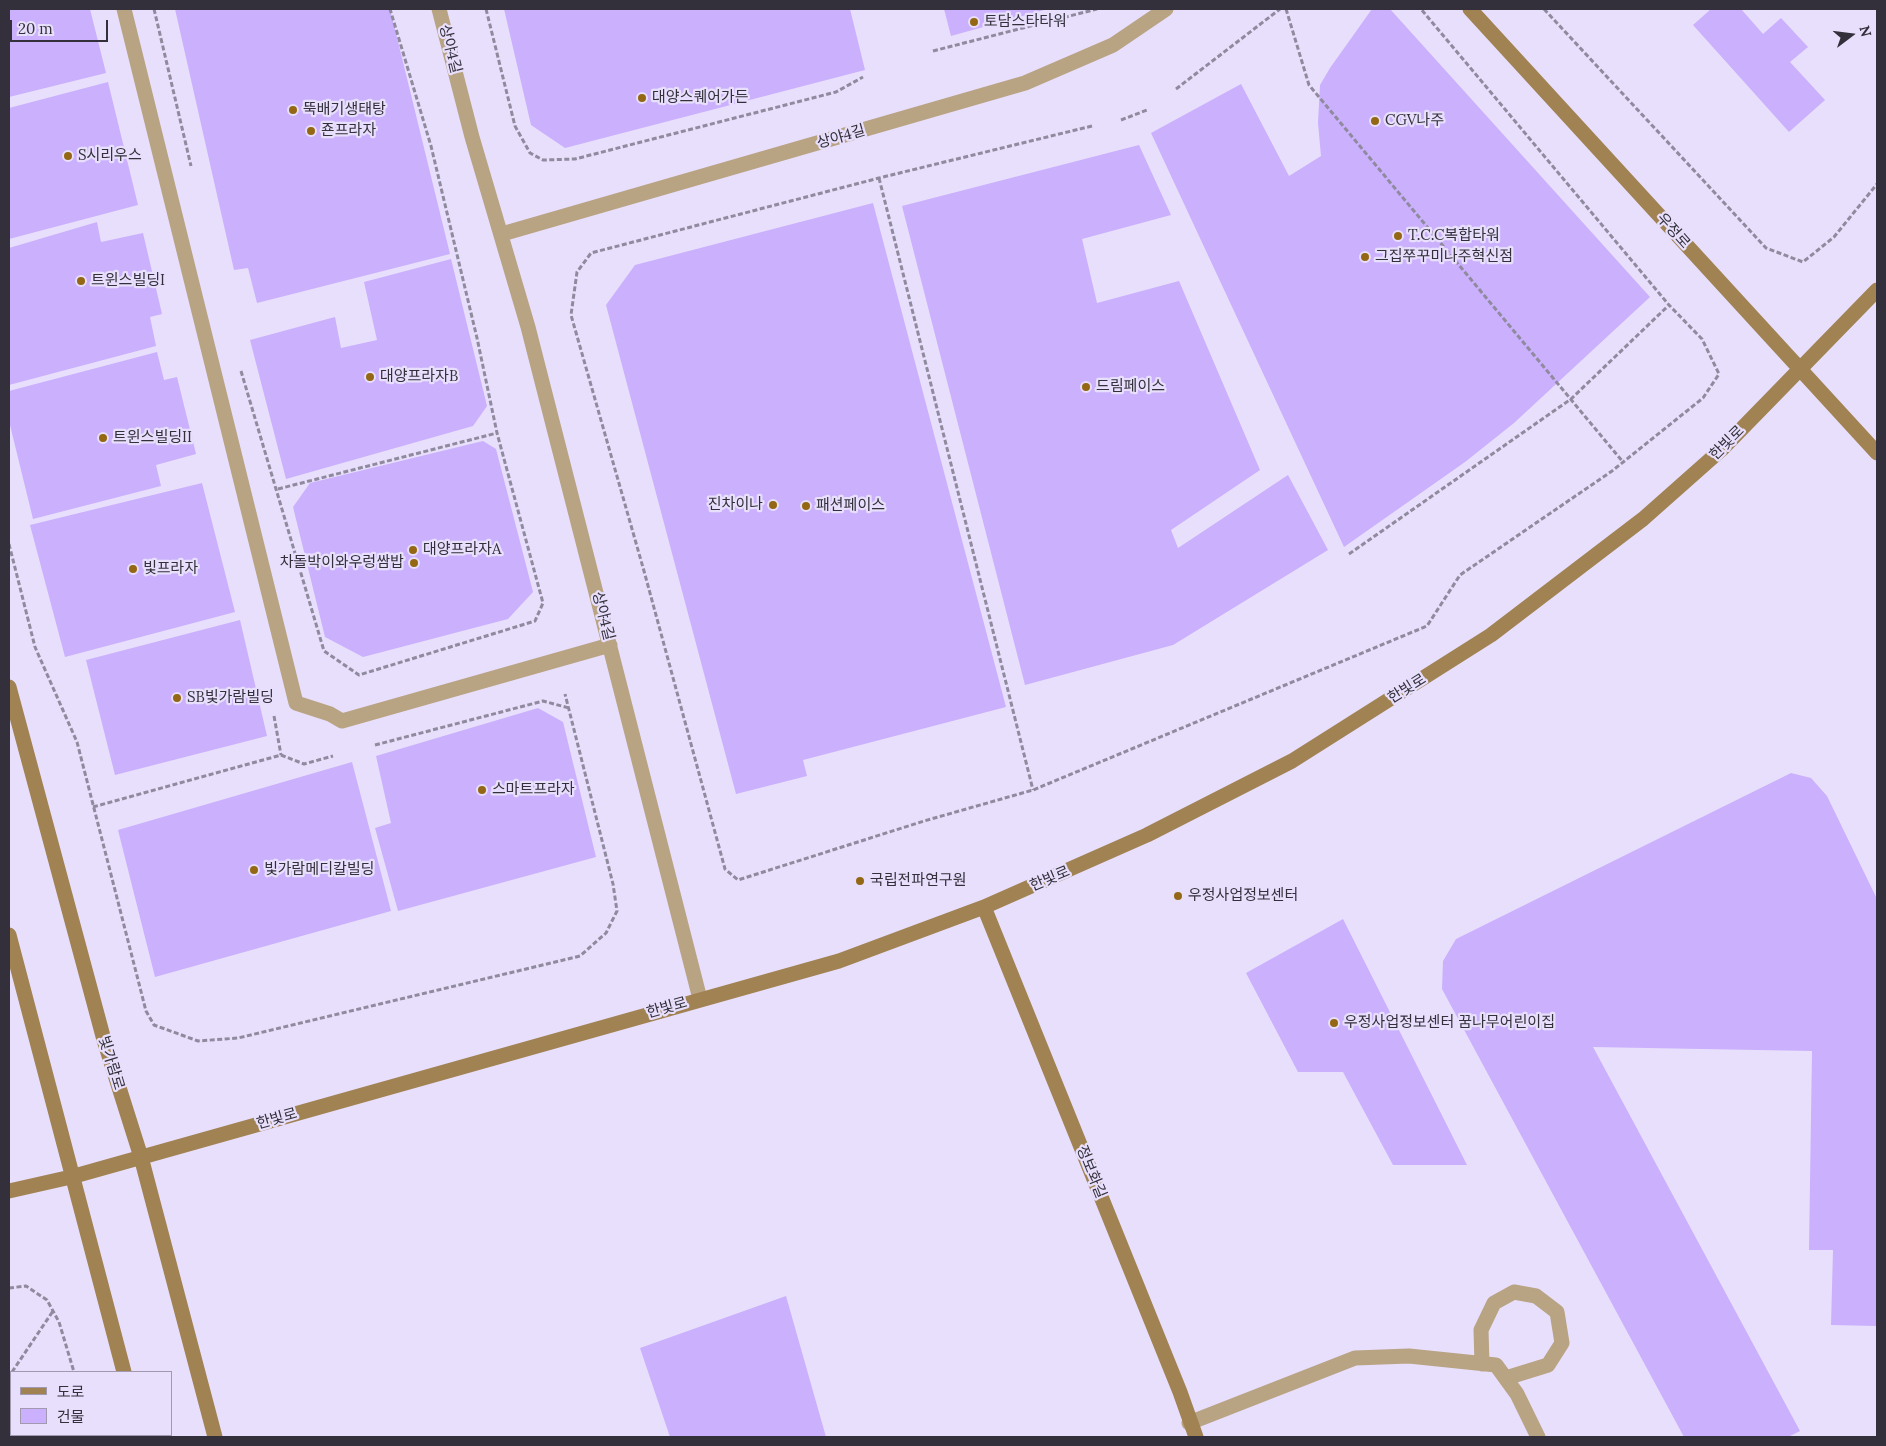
<!DOCTYPE html>
<html>
<head>
<meta charset="utf-8">
<style>
	body { margin:0 }
	#map { position:relative; width:1886px; height:1446px; overflow:hidden; background:#e8dffc; font-family:Lora,"Noto Sans KR",serif }
	canvas { display:block }
	.frame { position:absolute; inset:0; border:10px solid #33303b; pointer-events:none }
	.legend { position:absolute; left:10px; top:1371px; width:162px; height:65px; box-sizing:border-box; background:#e8dffc; border:1px solid #a099af; margin:0; padding:6px 9px; list-style:none; font-size:15px; color:#33303b }
	.legend li { display:flex; align-items:center; gap:10px; height:25px }
	.legend b { width:25px; border:1px solid #a099af }
	.north { position:absolute; left:1826px; top:10px; width:50px; height:50px; -webkit-text-stroke:4px #e8dffc; paint-order:stroke; rotate:75deg; font-size:14px; font-weight:700; line-height:20px; text-align:center; color:#33303b }
	.north::after { content:''; display:block; margin:auto; width:18px; height:22px; background:#33303b; clip-path:polygon(50% 0,100% 100%,50% 72%,0 100%) }
	.scale { position:absolute; left:10px; top:20px; width:98px; height:22px; box-sizing:border-box; border:2px solid #33303b; border-top:0; padding-left:6px; font-size:15px; line-height:18px; white-space:nowrap; color:#33303b; -webkit-text-stroke:4px #e8dffc; paint-order:stroke }
</style>
</head>
<body>
<div id="map">
<canvas width="1886" height="1446"></canvas>
<div class="frame"></div>
<ul class="legend">
<li><b style="height:6px;background:#a18252"></b>도로</li>
<li><b style="height:14px;background:#cab0fd"></b>건물</li>
</ul>
<div class="north">N</div>
<div class="scale">20 m</div>
</div>
<script>
const g = document.querySelector('canvas').getContext('2d');
g.lineJoin = 'round';
function fillPath(path, color) {
  g.fillStyle = color;
  g.fill(path, 'evenodd');
}
function shape(rows) {
  const path = new Path2D();
  for (const r of rows) {
    path.moveTo(r[0], r[1]);
    for (let i = 2; i < r.length; i += 2) path.lineTo(r[i], r[i + 1]);
  }
  return path;
}
function strokePath(path, color, width, dash) {
  g.strokeStyle = color;
  g.lineWidth = width;
  g.lineCap = dash ? 'butt' : 'round';
  g.setLineDash(dash || []);
  g.stroke(path);
}
function write(font, color, halo, rows, align = 'center') {
  g.font = font + ' Lora,"Noto Sans KR",serif';
  g.lineWidth = 4.5;
  g.setLineDash([]);
  g.textBaseline = 'middle';
  g.strokeStyle = halo;
  g.fillStyle = color;
  for (const [text, x, y, turn = 0] of rows) {
    g.save();
    g.translate(x, y);
    g.rotate((+turn || 0) * Math.PI / 180);
    g.textAlign = isNaN(turn) ? turn : align;
    if (halo) g.strokeText(text, 0, 0);
    g.fillText(text, 0, 0);
    g.restore();
  }
}
fillPath(shape([
	[9,9,90,9,106,73,9,97],
	[175,9,390,9,450,254,257,303,248,268,234,270],
	[504,9,850,9,865,70,565,148,531,125],
	[944,9,1048,9,951,36],
	[1372,9,1390,9,1650,297,1514,423,1465,462,1344,547,1151,133,1241,84,1289,176,1321,156,1318,123,1320,85,1330,68],
	[1711,9,1741,9,1763,34,1781,18,1808,47,1790,62,1825,100,1789,132,1693,25],
	[108,82,138,205,9,239,9,108],
	[1139,145,1171,215,1082,239,1097,303,1179,281,1260,470,1171,530,1178,548,1288,475,1328,550,1173,645,1025,685,902,206],
	[873,203,1006,707,803,760,807,776,736,794,606,305,635,265],
	[97,222,101,242,143,233,162,314,150,317,156,346,9,385,9,248],
	[451,259,487,406,473,426,286,479,250,340,335,317,341,348,377,340,364,282],
	[157,352,164,380,177,377,196,454,156,465,161,486,33,519,9,421,9,391],
	[483,441,496,449,533,592,508,619,363,657,325,637,293,507,310,483],
	[202,483,235,612,65,657,30,525],
	[240,620,267,736,115,775,86,660],
	[538,708,563,722,596,857,398,911,375,828,391,823,376,756],
	[352,762,391,911,155,977,118,830],
	[1791,773,1811,778,1827,796,1877,899,1877,1326,1831,1325,1833,1250,1809,1250,1812,1051,1593,1047,1800,1431,1788,1437,1684,1437,1442,989,1443,961,1456,939],
	[1343,919,1467,1165,1393,1165,1343,1072,1298,1072,1246,973],
	[786,1296,826,1437,670,1437,640,1348]
]), '#cab0fd');
strokePath(shape([
	[154,9,191,166],
	[486,9,515,126,530,153,543,160,575,159,836,92,863,77],
	[1286,9,1309,85,1623,462],
	[1544,9,1766,248,1803,262,1834,237,1877,184],
	[933,51,1097,9],
	[1176,89,1280,9],
	[1121,120,1147,110],
	[1092,126,879,178,591,253,577,272,571,315,644,571,725,869,738,880,924,821,1033,790,1427,626,1460,575,1612,471,1703,398,1719,374,1702,339,1669,305,1421,9],
	[879,178,1033,790],
	[241,371,324,651,359,675,535,621,543,603,497,433,477,338,431,146,390,9],
	[278,489,497,433],
	[9,544,35,647,77,742,146,1011,154,1025,198,1041,238,1038,580,956,606,933,617,911,613,884,565,694],
	[1349,554,1571,399,1669,305],
	[274,716,281,755],
	[375,745,543,701,569,708],
	[93,807,281,755,304,764,333,756],
	[9,1288,26,1286,47,1300,59,1322,74,1372],
	[12,1372,53,1311],
	[93,1435,94,1437]
]), '#908a9e', 3, [5, 2.5]);
strokePath(shape([
	[124,9,296,703,330,714,342,721,610,645],
	[439,9,472,137,528,327,700,999],
	[502,234,1025,83,1113,45,1166,9],
	[1482,1364,1481,1330,1494,1303,1514,1292,1536,1296,1557,1312,1562,1343,1548,1365,1506,1378],
	[1189,1423,1355,1358,1409,1356,1496,1365,1517,1394,1538,1437]
]), '#b8a383', 15);
strokePath(shape([
	[1470,9,1877,453],
	[9,687,104,1040,141,1157,215,1437],
	[984,907,1180,1392,1196,1437],
	[9,935,124,1372],
	[9,1191,71,1177,839,961,984,907,1147,835,1292,761,1491,635,1643,519,1722,449,1877,290],
	[141,1435,141,1437]
]), '#a18252', 15);
for (const [x, y, r, color] of [
	[974,22,5,"#936713"],
	[642,98,5,"#936713"],
	[293,110,5,"#936713"],
	[1375,121,5,"#936713"],
	[311,131,5,"#936713"],
	[68,156,5,"#936713"],
	[1398,236,5,"#936713"],
	[1365,257,5,"#936713"],
	[81,281,5,"#936713"],
	[370,377,5,"#936713"],
	[1086,387,5,"#936713"],
	[103,438,5,"#936713"],
	[773,505,5,"#936713"],
	[806,506,5,"#936713"],
	[413,550,5,"#936713"],
	[414,563,5,"#936713"],
	[133,569,5,"#936713"],
	[177,698,5,"#936713"],
	[482,790,5,"#936713"],
	[254,870,5,"#936713"],
	[860,881,5,"#936713"],
	[1178,896,5,"#936713"],
	[1334,1023,5,"#936713"]
]) {
  const dot = new Path2D();
  dot.arc(x, y, r, 0, 2 * Math.PI);
  g.fillStyle = color;
  g.fill(dot);
  strokePath(dot, '#e8dffc', 2);
}
write('15px', '#33303b', '#e8dffc', [
	["토담스타타워",984,22],
	["대양스퀘어가든",652,98],
	["뚝배기생태탕",303,110],
	["CGV나주",1385,121],
	["죤프라자",321,131],
	["S시리우스",78,156],
	["T.C.C복합타워",1408,236],
	["그집쭈꾸미나주혁신점",1375,257],
	["트윈스빌딩I",91,281],
	["대양프라자B",380,377],
	["드림페이스",1096,387],
	["트윈스빌딩II",113,438],
	["진차이나",763,505,"right"],
	["패션페이스",816,506],
	["대양프라자A",423,550],
	["차돌박이와우렁쌈밥",404,563,"right"],
	["빛프라자",143,569],
	["SB빛가람빌딩",187,698],
	["스마트프라자",492,790],
	["빛가람메디칼빌딩",264,870],
	["국립전파연구원",870,881],
	["우정사업정보센터",1188,896],
	["우정사업정보센터 꿈나무어린이집",1344,1023]
], 'left');
write('15px', '#33303b', '#e8dffc', [
	["상야4길",450,49,76],
	["상야4길",841,137,-16],
	["우정로",1673,231,48],
	["한빛로",1727,443,-45],
	["상야4길",603,616,76],
	["한빛로",1407,689,-32],
	["한빛로",1050,879,-23],
	["한빛로",667,1008,-16],
	["빛가람로",111,1063,73],
	["한빛로",277,1119,-16],
	["정보화길",1091,1172,68]
]);
</script>
</body>
</html>
